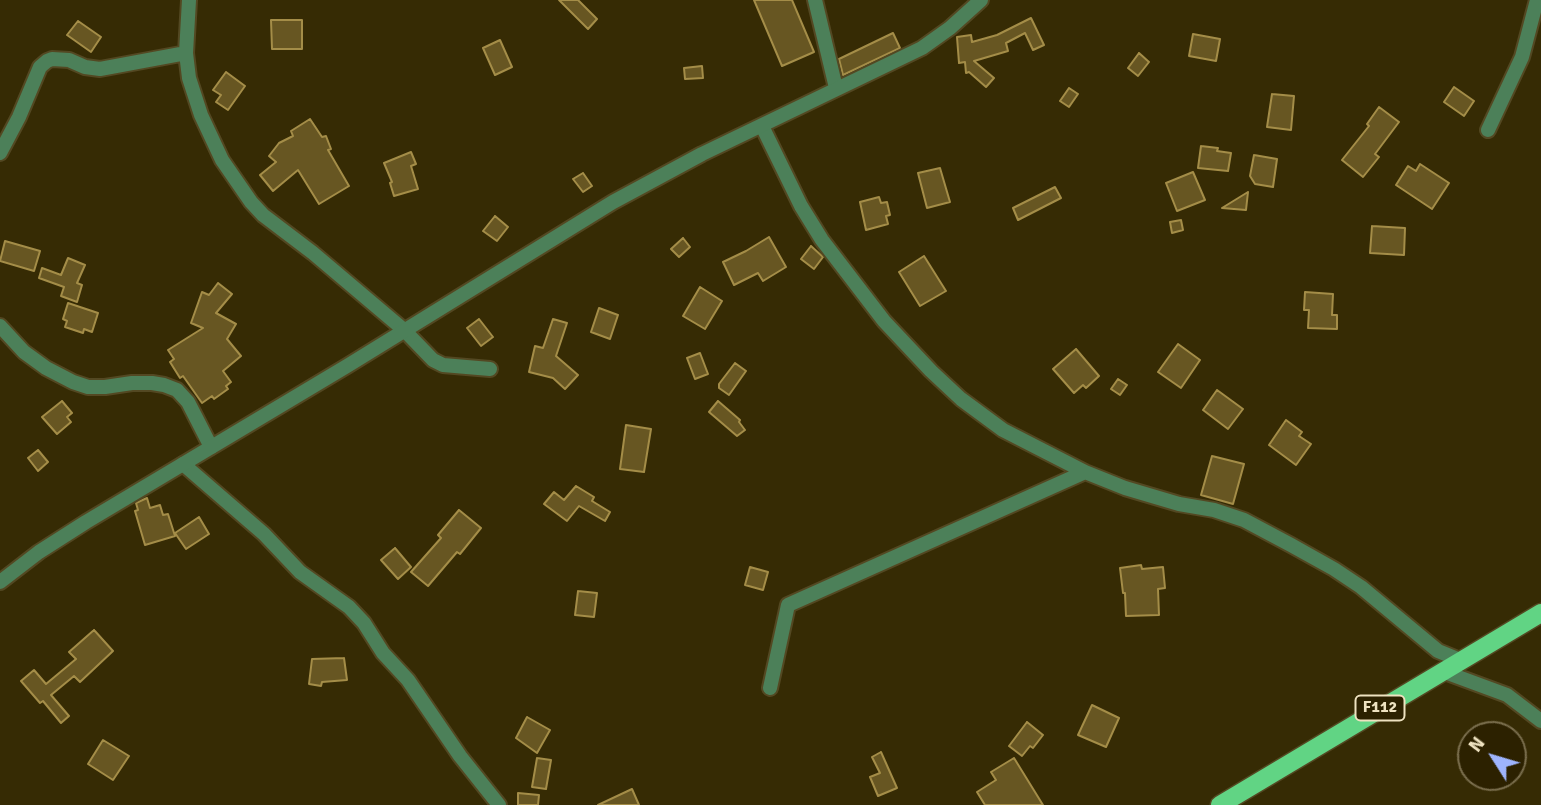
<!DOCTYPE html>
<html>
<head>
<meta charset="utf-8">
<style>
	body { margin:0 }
	#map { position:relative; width:1541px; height:805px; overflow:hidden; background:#362b04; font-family:Signika,sans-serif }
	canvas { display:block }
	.north { position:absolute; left:1457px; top:721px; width:70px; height:70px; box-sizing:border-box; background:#2c2100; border:2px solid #7a6e4d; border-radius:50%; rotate:307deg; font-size:19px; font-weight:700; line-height:28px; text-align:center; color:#eee2c0 }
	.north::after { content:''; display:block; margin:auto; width:24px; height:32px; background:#9eb4fd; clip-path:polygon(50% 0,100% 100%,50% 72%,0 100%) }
</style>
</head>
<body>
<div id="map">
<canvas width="1541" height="805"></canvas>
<div class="north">N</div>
</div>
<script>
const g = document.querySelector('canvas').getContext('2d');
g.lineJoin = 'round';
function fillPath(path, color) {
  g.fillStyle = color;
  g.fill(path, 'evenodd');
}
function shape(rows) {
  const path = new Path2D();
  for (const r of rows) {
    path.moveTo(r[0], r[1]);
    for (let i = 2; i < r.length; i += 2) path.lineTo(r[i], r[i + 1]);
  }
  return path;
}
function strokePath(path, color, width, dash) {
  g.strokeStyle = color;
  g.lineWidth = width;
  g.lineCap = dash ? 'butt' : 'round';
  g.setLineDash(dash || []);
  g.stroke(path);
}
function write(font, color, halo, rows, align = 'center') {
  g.font = font + ' Signika,sans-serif';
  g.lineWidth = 7;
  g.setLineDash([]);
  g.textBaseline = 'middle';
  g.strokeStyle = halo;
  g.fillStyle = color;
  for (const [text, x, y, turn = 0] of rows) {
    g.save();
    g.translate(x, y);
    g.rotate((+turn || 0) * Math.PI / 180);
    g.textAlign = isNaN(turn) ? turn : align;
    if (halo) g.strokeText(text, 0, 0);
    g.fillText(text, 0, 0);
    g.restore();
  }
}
const building = shape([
	[559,0,578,0,597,19,588,29,559,0],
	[754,0,792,0,814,52,782,66,754,0],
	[1031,18,1044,45,1033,50,1025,33,1006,43,1008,51,974,61,994,78,986,87,969,72,966,73,965,62,959,63,957,37,971,35,972,42,997,35,1031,18],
	[271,20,302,20,302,49,272,49,271,20],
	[78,21,101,37,91,52,67,35,78,21],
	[893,33,900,48,843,75,839,59,893,33],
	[1193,34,1220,39,1216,61,1189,56,1193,34],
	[500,40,512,67,495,75,483,48,500,40],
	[1139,53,1149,62,1138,76,1128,68,1139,53],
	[702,66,703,78,685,79,684,68,702,66],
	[226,72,245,86,228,110,216,102,221,95,213,90,226,72],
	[1454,87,1474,101,1464,116,1444,102,1454,87],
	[1069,88,1078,94,1069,107,1060,101,1069,88],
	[1272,94,1294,96,1291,130,1267,127,1272,94],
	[1379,107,1399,122,1375,154,1379,157,1363,177,1342,160,1369,126,1367,124,1379,107],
	[310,119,322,137,326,136,331,149,328,150,349,186,319,204,298,170,273,191,260,175,276,162,269,156,279,143,293,136,291,131,310,119],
	[1201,146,1218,148,1217,151,1231,153,1228,171,1198,168,1201,146],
	[411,152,416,164,411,166,418,189,394,196,390,183,392,182,384,163,411,152],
	[1254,155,1277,159,1273,187,1255,184,1250,176,1254,155],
	[1420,164,1449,183,1432,209,1396,185,1408,166,1416,171,1420,164],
	[940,168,950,202,927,208,918,173,940,168],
	[1193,172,1205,200,1177,211,1166,183,1193,172],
	[583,173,592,186,583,192,573,179,583,173],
	[1055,187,1061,198,1018,220,1013,208,1055,187],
	[1248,192,1246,210,1222,208,1248,192],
	[879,197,881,203,887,202,890,215,886,216,888,224,866,230,860,202,879,197],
	[495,216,508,227,497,241,483,231,495,216],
	[1181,220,1183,230,1172,233,1170,222,1181,220],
	[1372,226,1405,228,1404,255,1370,253,1372,226],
	[769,237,786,267,763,281,758,273,734,285,723,262,746,251,769,237],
	[683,238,690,247,679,257,671,249,683,238],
	[5,241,40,251,34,271,0,261,5,241],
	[811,246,823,257,814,269,801,259,811,246],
	[924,256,946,291,920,306,899,272,924,256],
	[68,258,85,265,77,283,82,285,77,302,61,296,64,287,39,278,42,268,61,275,68,258],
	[218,283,232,294,216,313,236,324,227,339,241,356,223,371,231,382,226,386,228,389,214,399,212,396,202,403,183,376,180,378,170,362,174,359,168,350,203,328,191,323,202,292,209,295,218,283],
	[700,287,722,301,705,329,683,316,700,287],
	[1305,292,1333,294,1332,315,1337,315,1337,329,1308,328,1309,310,1304,310,1305,292],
	[68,303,98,313,92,332,84,329,83,333,65,327,67,321,63,319,68,303],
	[599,308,618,315,610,339,591,332,599,308],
	[479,319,493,337,481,346,467,328,479,319],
	[553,319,567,323,556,356,578,375,565,389,553,378,529,372,535,346,543,348,553,319],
	[1178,344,1200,360,1181,388,1158,372,1178,344],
	[1076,349,1099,376,1086,388,1083,385,1074,393,1053,369,1076,349],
	[700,353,708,374,695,379,687,358,700,353],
	[735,363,746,371,729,395,719,388,719,384,735,363],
	[1118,379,1127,385,1120,395,1111,389,1118,379],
	[1217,390,1243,409,1228,429,1203,410,1217,390],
	[62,401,72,413,67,417,71,422,57,434,42,417,62,401],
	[718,401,740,420,739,422,745,430,737,436,709,412,718,401],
	[1286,420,1302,432,1299,436,1311,444,1296,465,1269,445,1286,420],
	[626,425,651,429,644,472,620,469,626,425],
	[38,450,48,462,38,471,28,458,38,450],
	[1212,456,1244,464,1233,504,1201,495,1212,456],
	[576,486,594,497,592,501,610,512,605,521,579,506,567,521,544,504,554,492,564,500,576,486],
	[147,498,150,508,160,505,163,515,168,514,175,536,145,545,135,511,138,510,136,503,147,498],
	[459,510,481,528,460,554,457,552,428,586,411,572,441,538,438,535,459,510],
	[199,517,209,534,186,549,175,533,199,517],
	[395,548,411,567,398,579,381,560,395,548],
	[1141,565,1142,569,1163,567,1165,588,1158,589,1159,615,1126,616,1125,593,1123,593,1120,568,1141,565],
	[750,567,768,572,763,590,745,585,750,567],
	[578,591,597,593,594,617,575,615,578,591],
	[94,630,113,651,80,682,74,676,51,695,69,716,61,723,43,701,40,703,21,681,34,670,46,684,76,659,69,652,94,630],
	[344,658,347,680,322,682,321,686,309,684,312,659,344,658],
	[1092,705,1119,718,1106,747,1078,735,1092,705],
	[527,717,550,730,537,753,516,738,527,717],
	[1027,722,1043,735,1033,748,1030,746,1022,756,1009,746,1027,722],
	[103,740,129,756,113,780,88,764,103,740],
	[881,752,897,788,878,796,870,777,880,773,872,757,881,752],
	[537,758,551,760,546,789,532,787,537,758],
	[1014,758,1043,805,985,805,977,792,996,780,991,772,1014,758],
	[632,789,639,805,598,805,632,789],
	[518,793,539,795,538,805,518,805,518,793]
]);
fillPath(building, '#675622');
strokePath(building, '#a48d48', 2);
const minor = shape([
	[189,0,186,53,189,78,201,115,222,160,251,202,263,215,313,253,404,330,433,360,443,365,490,369],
	[815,0,836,88],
	[762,126,801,206,822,240,884,321,931,371,961,399,1003,430,1085,472,1125,488,1179,504,1214,510,1244,520,1291,545,1334,569,1361,587,1438,651,1460,660],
	[1488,130,1522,57,1537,0],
	[0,153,19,117,40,67,47,61,52,59,69,60,85,67,100,69,186,53],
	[0,326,24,352,46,368,73,382,88,387,105,387,132,383,152,383,164,385,177,390,188,402,211,447],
	[183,464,264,534,300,572,349,607,364,623,383,653,408,680,460,756,499,805],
	[1442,671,1507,695,1541,721],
	[770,688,788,605,1085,472]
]);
const tertiary = shape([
	[0,582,39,552,86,522,347,366,613,202,702,154,922,48,950,28,981,0]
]);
const primary = shape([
	[1220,805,1541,613]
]);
strokePath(minor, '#534822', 18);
strokePath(tertiary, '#534822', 18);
strokePath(primary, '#534822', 21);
strokePath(minor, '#4c8059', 14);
strokePath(tertiary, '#4c8059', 14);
strokePath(primary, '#61d484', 18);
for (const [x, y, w] of [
	[1380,708,49]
]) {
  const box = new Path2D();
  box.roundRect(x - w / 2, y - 12.5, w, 25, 5);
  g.fillStyle = '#2c2100';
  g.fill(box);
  strokePath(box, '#eee2c0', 2);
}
write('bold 16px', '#eee2c0', null, [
	["F112",1380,708]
]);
</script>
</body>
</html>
